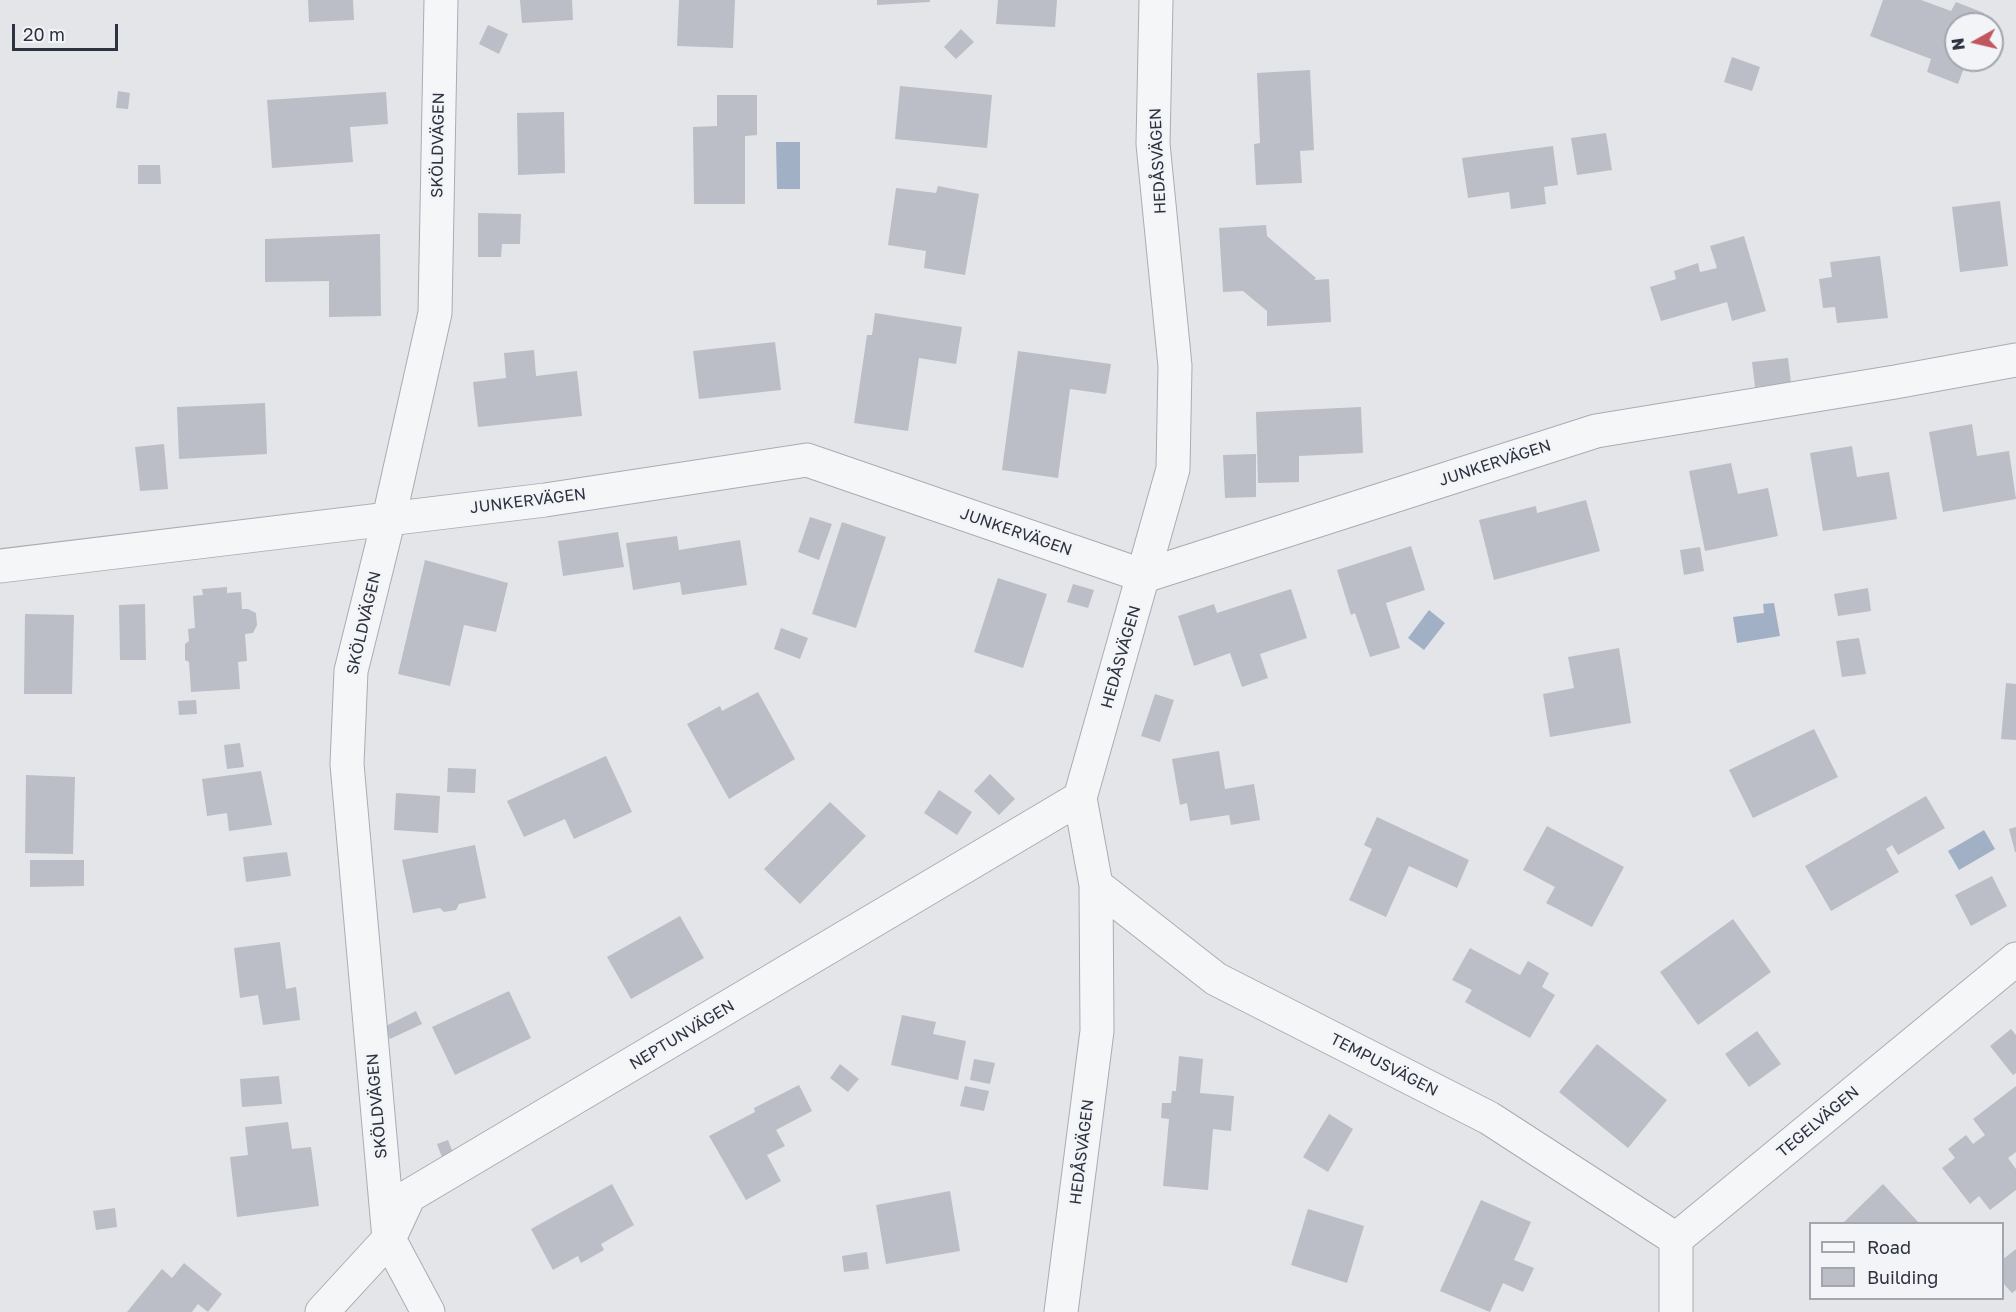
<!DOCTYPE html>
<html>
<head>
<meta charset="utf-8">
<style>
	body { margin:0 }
	#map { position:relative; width:2016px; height:1312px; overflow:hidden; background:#e3e5e9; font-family:"Golos Text",sans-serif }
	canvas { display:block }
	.legend { position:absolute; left:1809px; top:1222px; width:195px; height:78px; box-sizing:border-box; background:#f2f4f7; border:2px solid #a3a6ae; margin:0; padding:8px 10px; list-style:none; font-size:18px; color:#2d3240 }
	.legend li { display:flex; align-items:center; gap:12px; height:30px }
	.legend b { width:30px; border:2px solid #a3a6ae }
	.north { position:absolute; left:1944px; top:12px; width:60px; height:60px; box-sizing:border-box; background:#f2f4f7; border:2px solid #a3a6ae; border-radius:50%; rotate:262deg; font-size:16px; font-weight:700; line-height:24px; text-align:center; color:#2d3240 }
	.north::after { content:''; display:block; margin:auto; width:21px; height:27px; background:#c0565e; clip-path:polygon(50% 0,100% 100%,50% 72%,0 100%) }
	.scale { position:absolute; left:12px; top:24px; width:106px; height:27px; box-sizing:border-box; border:3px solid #2d3240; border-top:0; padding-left:8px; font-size:18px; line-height:21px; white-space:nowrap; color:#2d3240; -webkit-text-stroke:4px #f2f4f7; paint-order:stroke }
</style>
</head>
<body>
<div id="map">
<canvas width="2016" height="1312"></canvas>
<ul class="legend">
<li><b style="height:8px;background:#f5f6f8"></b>Road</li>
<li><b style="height:16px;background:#bbbec6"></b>Building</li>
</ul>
<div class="north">N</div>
<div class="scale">20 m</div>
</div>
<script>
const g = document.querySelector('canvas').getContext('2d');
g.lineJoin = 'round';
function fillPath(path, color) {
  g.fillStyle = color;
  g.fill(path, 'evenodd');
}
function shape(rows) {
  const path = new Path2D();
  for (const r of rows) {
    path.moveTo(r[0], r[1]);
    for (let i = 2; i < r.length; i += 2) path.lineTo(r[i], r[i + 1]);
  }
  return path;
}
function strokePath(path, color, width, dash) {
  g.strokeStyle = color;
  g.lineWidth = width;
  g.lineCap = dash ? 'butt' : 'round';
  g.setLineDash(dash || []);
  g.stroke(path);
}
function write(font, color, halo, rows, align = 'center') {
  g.font = font + ' "Golos Text",sans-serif';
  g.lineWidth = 5;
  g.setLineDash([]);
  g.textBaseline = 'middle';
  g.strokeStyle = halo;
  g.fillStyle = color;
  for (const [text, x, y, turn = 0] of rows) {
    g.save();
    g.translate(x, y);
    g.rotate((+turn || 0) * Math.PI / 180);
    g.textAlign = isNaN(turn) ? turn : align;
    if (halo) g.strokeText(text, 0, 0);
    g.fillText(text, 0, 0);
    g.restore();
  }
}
fillPath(shape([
	[776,142,800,142,800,189,777,189],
	[1774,603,1780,636,1737,643,1733,617,1764,613,1763,604],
	[1429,610,1445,623,1424,650,1408,638],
	[1984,830,1995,849,1959,870,1948,851]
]), '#a2b0c5');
fillPath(shape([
	[308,0,353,0,354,20,309,22],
	[520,0,572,0,573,20,522,23],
	[679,0,735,0,733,48,677,46],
	[877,0,930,0,930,2,877,5],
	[998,0,1057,0,1055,27,996,24],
	[1883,0,1921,0,1951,11,1956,2,1984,13,1980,24,1956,24,1956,60,1967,60,1958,84,1927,72,1931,59,1870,36],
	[488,25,508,34,499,54,479,44],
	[961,29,974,42,956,59,944,47],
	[1732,57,1760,67,1752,91,1724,82],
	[1310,70,1314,150,1300,151,1302,183,1256,185,1254,144,1260,143,1257,73],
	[900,86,992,95,987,148,895,139],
	[118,91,130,93,128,109,116,108],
	[386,92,388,124,350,127,353,162,272,168,267,100],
	[717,95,757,95,757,135,745,136,745,204,694,204,693,127,717,126],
	[564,112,565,173,518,175,517,113],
	[1606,133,1612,170,1577,175,1571,138],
	[1553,146,1558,185,1544,187,1546,204,1511,209,1509,192,1468,198,1462,158],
	[138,165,160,165,161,184,138,184],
	[938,186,979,194,965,275,924,268,926,251,888,245,896,188,936,193],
	[2000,201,2008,266,1960,272,1952,207],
	[478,213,521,214,520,244,502,244,501,257,478,257],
	[1266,225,1267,236,1316,278,1314,280,1329,279,1331,322,1267,326,1267,311,1243,291,1223,292,1219,228],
	[380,234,381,316,329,317,329,281,265,282,265,239],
	[1744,236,1766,311,1732,321,1727,302,1661,321,1650,287,1676,279,1674,271,1698,263,1700,272,1717,268,1710,246],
	[1880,256,1888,318,1837,323,1835,307,1823,308,1819,279,1832,277,1830,262],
	[875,313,962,327,956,364,919,358,908,431,854,423,867,335,872,335],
	[775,342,781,390,699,399,693,351],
	[534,350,536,376,577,371,582,416,478,427,473,382,506,378,504,353],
	[1018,351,1111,364,1106,394,1070,389,1058,478,1002,470],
	[1788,358,1791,383,1755,387,1752,362],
	[265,403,267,454,179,459,177,407],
	[1361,407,1363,453,1299,456,1299,482,1258,483,1256,412],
	[1972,424,1977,456,2009,451,2016,499,1943,512,1929,432],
	[164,444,168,489,140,491,135,447],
	[1852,446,1857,477,1889,472,1897,519,1823,531,1810,453],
	[1256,454,1256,497,1225,498,1223,455],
	[1731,463,1738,494,1768,488,1778,536,1705,551,1689,471],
	[1586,500,1600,551,1494,580,1479,520,1536,506,1537,513],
	[810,517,832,524,819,560,798,552],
	[842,522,886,537,856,628,812,614],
	[618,532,624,567,563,576,558,541],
	[677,536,679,550,740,540,747,585,682,595,680,582,633,590,626,543],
	[1411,546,1425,590,1386,603,1400,648,1370,657,1355,613,1351,615,1337,570],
	[1700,547,1704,571,1684,575,1680,550],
	[425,560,508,583,496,632,464,625,450,686,398,674],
	[998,578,1047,594,1023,668,974,652],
	[1073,584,1094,590,1088,608,1067,602],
	[227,587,227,593,241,592,242,609,248,609,256,613,257,625,253,633,245,634,247,661,238,662,240,689,191,692,189,662,185,660,185,644,189,641,188,629,195,628,193,596,203,595,202,589],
	[1868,588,1871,611,1838,616,1834,594],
	[1291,589,1307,638,1260,654,1268,678,1242,687,1230,653,1194,666,1178,616,1214,604,1217,613],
	[145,604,146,660,120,660,119,605],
	[25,614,74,615,72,694,24,694],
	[781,628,808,638,800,659,774,649],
	[1859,638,1866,674,1842,677,1836,641],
	[1619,648,1631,723,1550,737,1543,694,1574,688,1568,657],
	[2006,683,2016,684,2016,740,2001,739],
	[758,692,795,759,729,799,687,724,720,706,722,711],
	[1155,694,1174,700,1160,742,1141,736],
	[196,700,197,714,179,715,178,701],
	[1814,729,1838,777,1753,818,1729,770],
	[240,743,244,767,227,769,224,745],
	[1219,751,1225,789,1254,784,1260,820,1231,825,1229,815,1190,821,1187,803,1180,805,1172,759],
	[606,756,632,812,574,839,565,819,524,837,507,801],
	[448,768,476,769,475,793,447,792],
	[261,771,272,825,229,831,227,813,207,816,202,779],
	[990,774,1015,799,999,815,974,791],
	[26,775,75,777,73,854,25,853],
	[939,790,972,812,957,835,924,813],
	[396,793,440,796,438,833,394,830],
	[1926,796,1945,828,1898,855,1892,845,1886,849,1899,872,1831,911,1805,866],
	[830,802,866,836,800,904,764,869],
	[1377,817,1469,860,1457,888,1409,866,1386,917,1349,900,1372,849,1364,845],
	[1547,826,1624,867,1592,927,1546,903,1555,887,1523,870],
	[2016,827,2016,852,2015,852,2009,829],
	[475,845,486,898,459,904,456,910,444,912,440,908,413,913,402,860],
	[287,852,291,876,246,882,243,857],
	[30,860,84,860,84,886,30,887],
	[1992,876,2007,906,1971,926,1955,895],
	[680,916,704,958,631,999,607,957],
	[1733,919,1771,972,1698,1025,1660,972],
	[280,942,286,989,296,987,300,1020,263,1025,258,995,240,998,234,948],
	[1470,948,1520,975,1528,961,1549,973,1542,987,1555,995,1530,1038,1465,1002,1472,990,1452,980],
	[509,991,531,1038,455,1075,432,1027],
	[416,1011,422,1024,390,1039,384,1027],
	[902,1015,936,1022,933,1034,966,1041,958,1080,891,1065],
	[2011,1029,2016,1035,2016,1073,2013,1075,1990,1046],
	[1757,1031,1781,1064,1749,1087,1725,1054],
	[1597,1044,1667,1100,1628,1148,1559,1092],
	[1179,1056,1203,1059,1200,1093,1234,1096,1231,1131,1213,1129,1208,1190,1163,1186,1169,1119,1161,1118,1162,1103,1171,1103,1172,1091,1176,1091],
	[974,1059,995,1063,990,1084,970,1080],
	[840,1064,859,1079,848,1092,830,1078],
	[279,1076,282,1104,242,1107,240,1079],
	[799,1085,812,1111,776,1130,785,1146,767,1155,781,1181,746,1200,709,1136,755,1112,754,1108],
	[965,1086,989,1091,984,1111,960,1106],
	[2016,1086,2016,1152,2008,1158,2016,1169,2016,1190,1990,1210,1979,1196,1970,1204,1942,1168,1955,1158,1948,1149,1966,1135,1973,1144,1985,1135,1973,1119],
	[1329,1114,1353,1129,1328,1172,1303,1157],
	[288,1122,292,1149,311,1147,319,1206,237,1217,230,1157,248,1155,245,1127],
	[448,1140,454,1155,443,1160,437,1144],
	[612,1184,634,1225,601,1244,604,1250,581,1263,578,1256,553,1270,531,1229],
	[1883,1184,1920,1224,1842,1224],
	[950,1191,960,1251,886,1264,876,1205],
	[1481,1200,1531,1222,1514,1260,1534,1268,1523,1292,1503,1283,1490,1312,1440,1291],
	[115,1208,117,1227,96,1230,93,1211],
	[1308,1209,1364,1226,1347,1283,1291,1265],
	[2016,1249,2016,1290,2012,1293,2002,1282,2002,1260],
	[867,1252,869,1269,844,1272,842,1256],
	[184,1263,222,1294,208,1312,198,1304,192,1312,127,1312,162,1269,172,1278]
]), '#bbbec6');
const minor = shape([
	[0,566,545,500,807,460,1144,576,1596,431,1895,382,2016,360],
	[1096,885,1216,979,1489,1118,1676,1239],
	[1676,1239,2016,959],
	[322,1312,389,1239,409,1196,1080,798],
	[428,1312,389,1239,347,764,351,671,389,518,435,313,441,0],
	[1061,1312,1097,1031,1096,885,1080,798,1173,469,1175,366,1153,144,1156,0],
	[1676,1312,1676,1239]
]);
strokePath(minor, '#a9acb3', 35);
strokePath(minor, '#f5f6f8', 33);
write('16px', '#2d3240', '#f2f4f7', [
	["SKÖLDVÄGEN",438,145,-89],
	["HEDÅSVÄGEN",1158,161,-93],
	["JUNKERVÄGEN",1495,463,-18],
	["JUNKERVÄGEN",528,501,-7],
	["JUNKERVÄGEN",1016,532,19],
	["SKÖLDVÄGEN",364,623,-77],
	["HEDÅSVÄGEN",1121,657,-74],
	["NEPTUNVÄGEN",682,1035,-31],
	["TEMPUSVÄGEN",1384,1065,27],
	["SKÖLDVÄGEN",377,1106,-95],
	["TEGELVÄGEN",1818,1122,-40],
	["HEDÅSVÄGEN",1082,1152,-83]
]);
</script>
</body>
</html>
